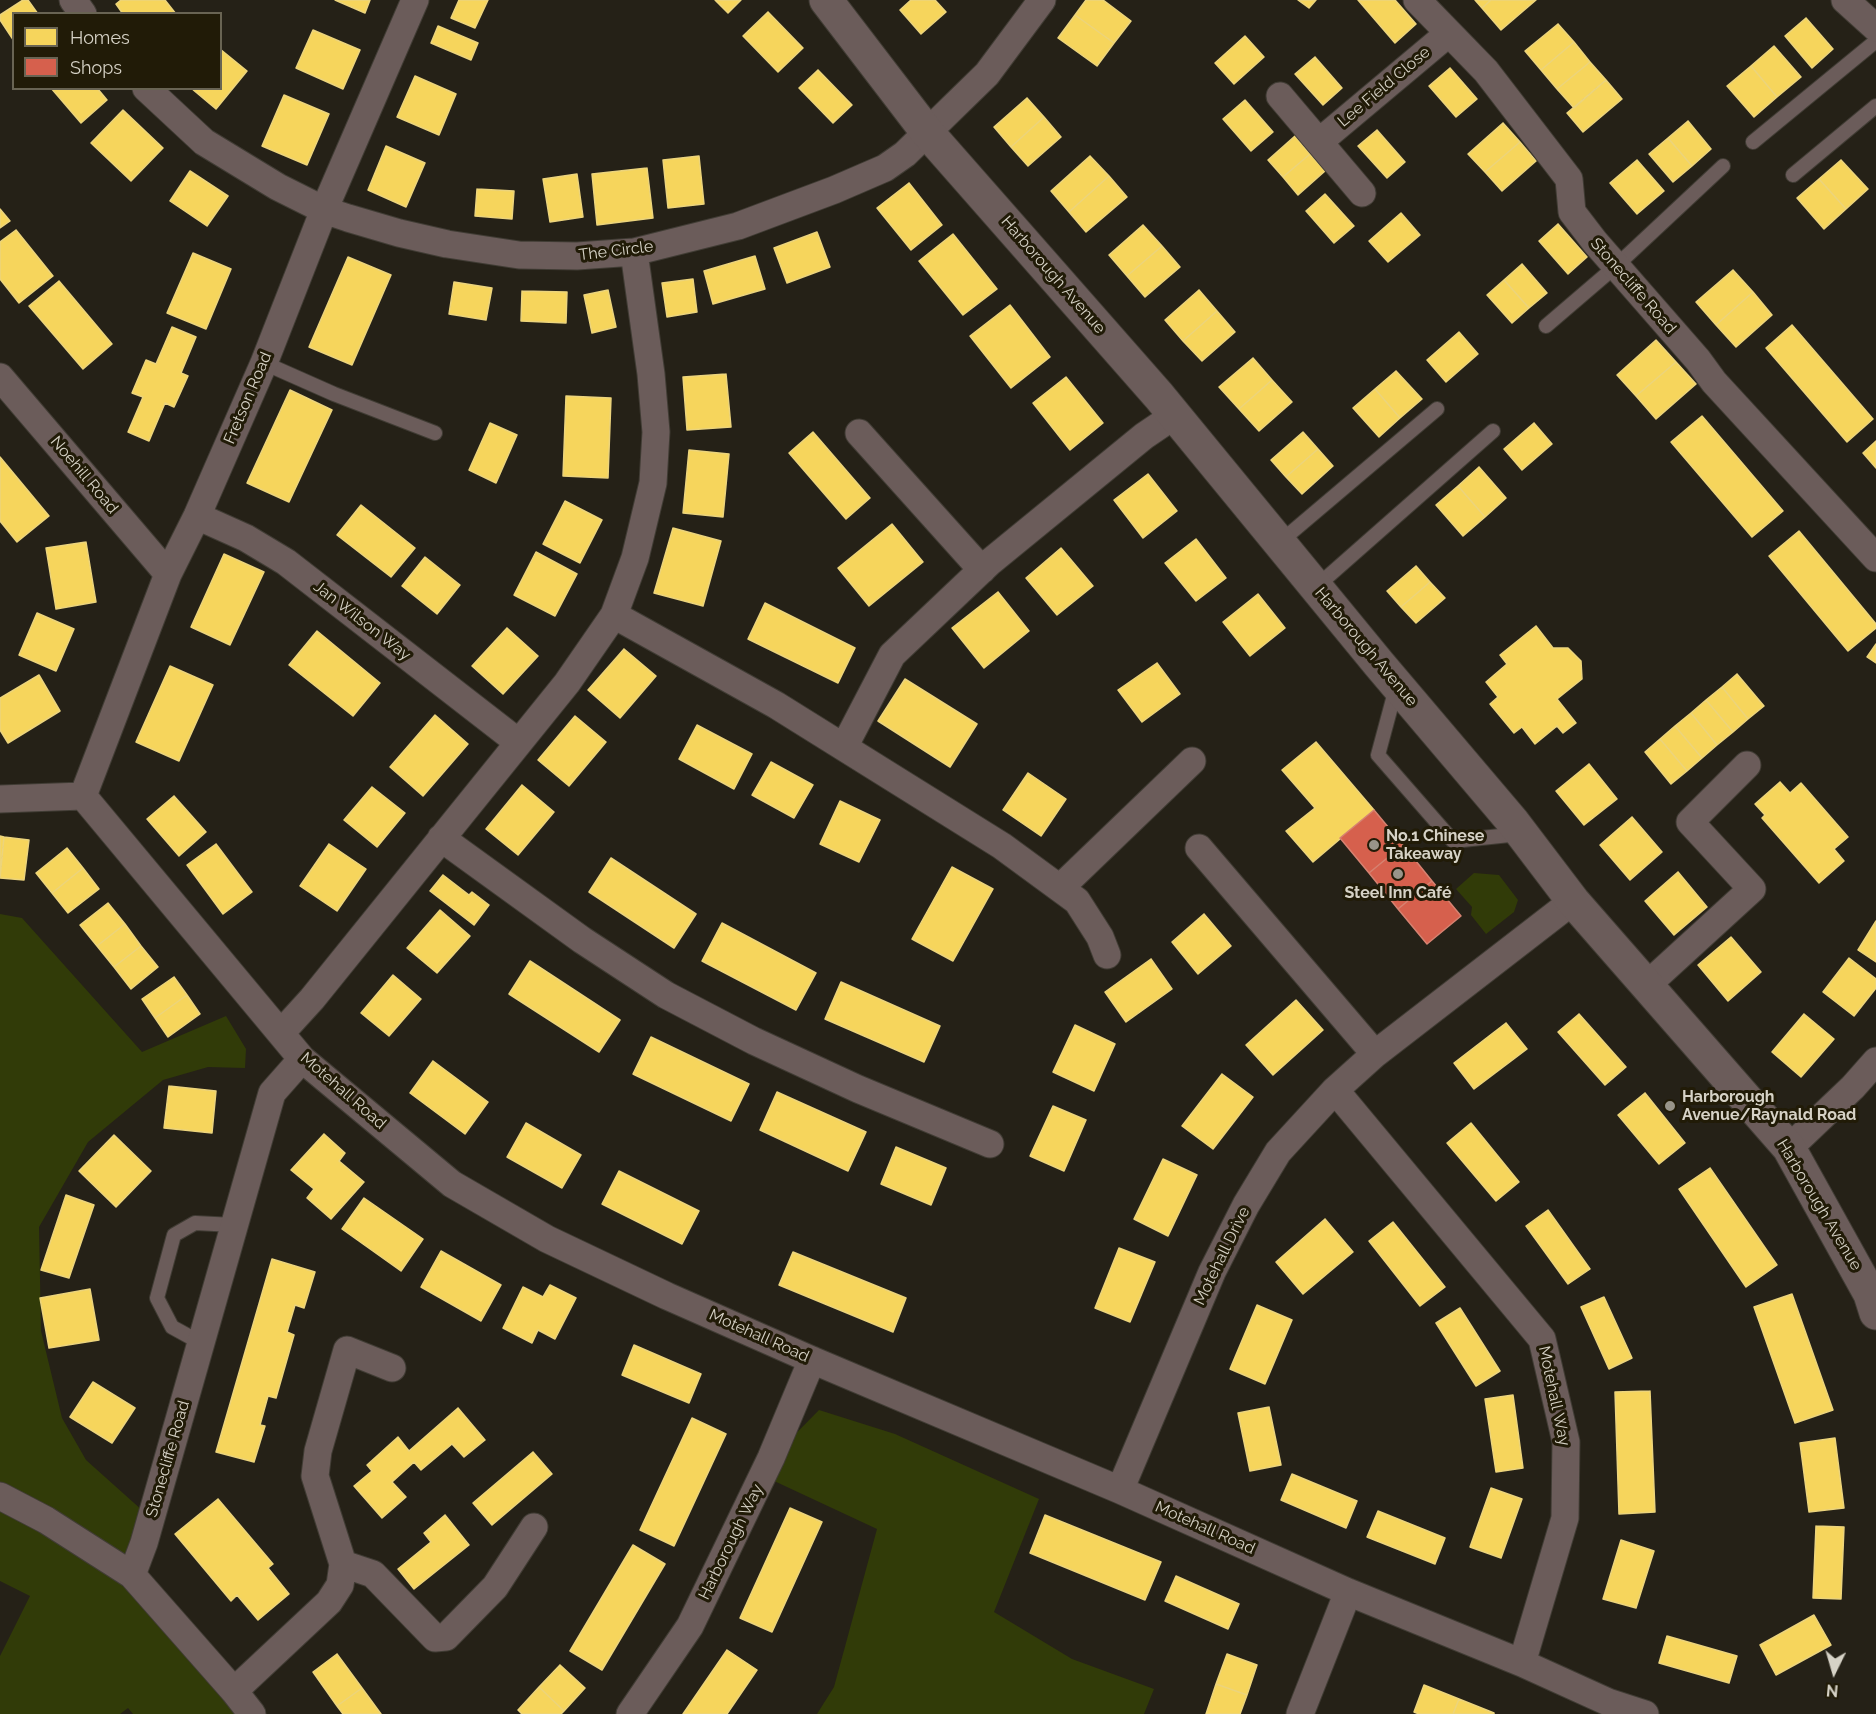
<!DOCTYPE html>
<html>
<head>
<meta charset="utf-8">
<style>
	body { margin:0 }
	#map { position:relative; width:1876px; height:1714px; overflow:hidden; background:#252117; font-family:Raleway,sans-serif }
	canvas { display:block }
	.legend { position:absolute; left:12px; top:12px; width:210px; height:78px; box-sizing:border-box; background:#211b07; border:2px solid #696453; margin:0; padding:8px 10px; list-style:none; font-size:18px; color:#d6d2c6 }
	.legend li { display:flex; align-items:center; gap:12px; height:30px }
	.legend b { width:30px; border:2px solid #696453 }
	.north { position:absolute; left:1804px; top:1642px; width:60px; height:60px; -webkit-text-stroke:4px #211b07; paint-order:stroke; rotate:185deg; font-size:16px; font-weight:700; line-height:24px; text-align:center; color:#d6d2c6 }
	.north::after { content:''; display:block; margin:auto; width:21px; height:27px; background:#d6d2c6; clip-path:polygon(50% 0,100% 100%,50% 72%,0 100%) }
</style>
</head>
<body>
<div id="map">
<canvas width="1876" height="1714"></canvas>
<ul class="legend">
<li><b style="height:16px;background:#f6d55c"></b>Homes</li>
<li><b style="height:16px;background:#d6604d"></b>Shops</li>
</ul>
<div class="north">N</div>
</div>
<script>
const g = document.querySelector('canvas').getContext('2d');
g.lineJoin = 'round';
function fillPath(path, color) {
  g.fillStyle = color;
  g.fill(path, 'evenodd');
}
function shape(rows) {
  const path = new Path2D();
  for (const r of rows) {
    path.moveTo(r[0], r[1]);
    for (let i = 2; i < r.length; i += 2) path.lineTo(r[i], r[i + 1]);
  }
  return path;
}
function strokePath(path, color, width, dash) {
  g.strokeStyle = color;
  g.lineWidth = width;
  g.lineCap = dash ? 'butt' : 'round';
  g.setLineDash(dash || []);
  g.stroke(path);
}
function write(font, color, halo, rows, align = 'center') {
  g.font = font + ' Raleway,sans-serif';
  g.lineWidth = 6;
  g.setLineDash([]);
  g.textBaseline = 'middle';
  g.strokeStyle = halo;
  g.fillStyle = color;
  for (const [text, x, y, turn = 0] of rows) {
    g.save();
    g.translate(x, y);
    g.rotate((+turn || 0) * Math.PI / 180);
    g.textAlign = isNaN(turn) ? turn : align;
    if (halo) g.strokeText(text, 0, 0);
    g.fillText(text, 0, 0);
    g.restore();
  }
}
fillPath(shape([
	[1474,873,1499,875,1518,900,1514,912,1486,934,1471,915,1472,907,1456,889],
	[0,914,22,918,142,1052,226,1016,246,1049,245,1068,208,1067,163,1080,88,1142,39,1227,41,1331,62,1418,86,1460,143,1511,129,1568,238,1714,133,1714,128,1708,120,1714,0,1714,0,1656,30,1596,0,1581],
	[819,1410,895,1434,1039,1499,994,1612,1072,1659,1154,1689,1144,1714,817,1714,834,1687,877,1529,757,1473]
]), '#313b08');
const homes = shape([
	[23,0,28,0,38,14,14,14,14,41,0,20,0,15,23,0],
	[121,0,165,0,176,14,123,14,116,4,121,0],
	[335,0,370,0,365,13,335,0],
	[459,0,488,0,475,28,451,18,459,0],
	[715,0,741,0,728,13,715,0],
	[911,0,935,0,946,12,921,34,900,10,911,0],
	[1086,0,1103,0,1131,21,1114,43,1075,15,1086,0],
	[1298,0,1316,0,1309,8,1298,0],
	[1358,0,1395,0,1416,24,1395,43,1358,0],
	[1475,0,1491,0,1482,8,1475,0],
	[1491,0,1536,0,1501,30,1482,8,1491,0],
	[768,12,803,48,778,72,743,36,768,12],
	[1075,15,1114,43,1097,66,1058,38,1075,15],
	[1806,18,1833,49,1812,68,1785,36,1806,18],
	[1558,24,1574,42,1541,70,1525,51,1558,24],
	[438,26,478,43,471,60,431,43,438,26],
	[313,30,360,50,343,89,296,68,313,30],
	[1245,36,1264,57,1234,84,1215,63,1245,36],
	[1574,42,1590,62,1557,89,1541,70,1574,42],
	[1774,46,1801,77,1777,97,1751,66,1774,46],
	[220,49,247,71,216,109,191,88,220,88,220,49],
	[1315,57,1342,88,1323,105,1295,74,1315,57],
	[1590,62,1606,80,1574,108,1557,89,1590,62],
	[1751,66,1777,97,1754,117,1727,86,1751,66],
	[1450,68,1477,99,1456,117,1429,86,1450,68],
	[818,70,852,105,833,123,799,88,818,70],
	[415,76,456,94,439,135,397,117,415,76],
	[1606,80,1622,99,1583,132,1567,113,1606,80],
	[51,88,97,88,107,100,81,123,51,88],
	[284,95,329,114,307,165,262,146,284,95],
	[1027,98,1044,117,1011,147,994,127,1027,98],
	[1245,100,1273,132,1251,151,1223,119,1245,100],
	[123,110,163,148,131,181,91,143,123,110],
	[1044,117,1061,137,1028,166,1011,147,1044,117],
	[1688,121,1711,149,1692,166,1668,138,1688,121],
	[1503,123,1520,142,1485,172,1468,154,1503,123],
	[1377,130,1405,162,1387,178,1358,146,1377,130],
	[1295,136,1310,154,1283,177,1268,160,1295,136],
	[1668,138,1692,166,1673,182,1649,154,1668,138],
	[1520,142,1536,161,1502,191,1485,172,1520,142],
	[386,146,425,163,406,207,368,190,386,146],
	[1310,154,1325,171,1298,195,1283,177,1310,154],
	[699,156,704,204,668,208,663,160,699,156],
	[1090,156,1109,176,1069,212,1051,191,1090,156],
	[1637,160,1664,191,1637,214,1610,183,1637,160],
	[1841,160,1868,189,1846,209,1819,179,1841,160],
	[647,168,653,218,597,225,592,174,647,168],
	[190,171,228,196,207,226,170,201,190,171],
	[577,174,583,217,550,222,543,179,577,174],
	[1109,176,1127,197,1086,232,1069,212,1109,176],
	[1819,179,1846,209,1824,229,1797,198,1819,179],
	[909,183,942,225,911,250,877,208,909,183],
	[477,189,514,191,512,219,475,216,477,189],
	[1325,194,1354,226,1334,243,1306,211,1325,194],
	[0,209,10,221,0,228,0,209],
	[1401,213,1420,235,1388,262,1369,241,1401,213],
	[1558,224,1587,257,1568,274,1539,241,1558,224],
	[1143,225,1162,246,1127,276,1109,255,1143,225],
	[16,230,53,276,19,303,0,279,0,242,16,230],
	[817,232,830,267,787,283,774,248,817,232],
	[953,234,997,289,963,315,919,261,953,234],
	[1162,246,1180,267,1145,297,1127,276,1162,246],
	[193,253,231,269,206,329,167,313,193,253],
	[755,256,765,289,713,304,704,271,755,256],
	[348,257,391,275,352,365,309,347,348,257],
	[1522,264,1547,293,1529,308,1504,280,1522,264],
	[1733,270,1753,292,1716,325,1696,302,1733,270],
	[693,279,697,312,667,317,662,283,693,279],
	[1504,280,1529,308,1512,323,1487,295,1504,280],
	[59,281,112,344,83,369,29,306,59,281],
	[454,282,492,288,486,320,449,314,454,282],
	[608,290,616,327,592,333,584,295,608,290],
	[1199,290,1217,311,1183,341,1165,320,1199,290],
	[522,291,567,292,566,323,521,321,522,291],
	[1753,292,1772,315,1736,347,1716,325,1753,292],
	[1010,305,1050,357,1011,388,970,336,1010,305],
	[1217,311,1235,332,1202,361,1183,341,1217,311],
	[1792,325,1873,419,1847,442,1766,348,1792,325],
	[172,327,196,337,181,373,188,376,174,407,165,403,149,441,128,432,143,397,132,393,146,360,156,364,172,327],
	[1459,332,1478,354,1446,382,1427,360,1459,332],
	[1656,340,1676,362,1636,396,1617,375,1656,340],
	[1253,358,1272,380,1239,409,1219,387,1253,358],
	[1676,362,1696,384,1656,419,1636,396,1676,362],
	[1396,371,1422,399,1400,418,1375,389,1396,371],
	[726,374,731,427,687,430,683,377,726,374],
	[1066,377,1103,423,1070,450,1033,403,1066,377],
	[1272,380,1292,402,1259,431,1239,409,1272,380],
	[1375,389,1400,418,1379,437,1353,408,1375,389],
	[290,390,332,410,289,502,247,483,290,390],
	[566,396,611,398,608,478,563,476,566,396],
	[1702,416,1783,511,1752,537,1671,442,1702,416],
	[490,423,517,435,496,483,469,470,490,423],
	[1534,423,1552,444,1522,470,1504,449,1534,423],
	[813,432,870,498,846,519,789,453,813,432],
	[1303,432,1318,449,1286,477,1271,460,1303,432],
	[1876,441,1876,468,1863,453,1876,441],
	[1318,449,1333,466,1302,494,1286,477,1318,449],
	[689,450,729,454,723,517,683,513,689,450],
	[0,457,49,516,17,542,0,521,0,457],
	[1479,467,1506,498,1485,517,1458,486,1479,467],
	[1148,474,1177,511,1143,538,1114,500,1148,474],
	[1458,486,1485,517,1463,536,1436,505,1458,486],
	[565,501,602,520,580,563,543,544,565,501],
	[361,505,415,548,391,577,337,535,361,505],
	[892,524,923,562,869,606,838,568,892,524],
	[673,528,721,541,703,606,654,593,673,528],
	[1799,531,1876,624,1876,628,1848,651,1769,556,1799,531],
	[1196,539,1226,578,1196,601,1165,563,1196,539],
	[86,542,96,602,56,609,46,548,86,542],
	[1061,548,1093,586,1057,615,1026,578,1061,548],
	[536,552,577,574,555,616,514,595,536,552],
	[224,554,264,572,230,645,191,627,224,554],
	[425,557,460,585,437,614,402,586,425,557],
	[1416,566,1430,582,1401,607,1387,591,1416,566],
	[1430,582,1445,598,1416,623,1401,607,1430,582],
	[998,592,1029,631,984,668,952,628,998,592],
	[1258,594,1285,628,1250,656,1223,622,1258,594],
	[765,603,855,648,838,683,748,639,765,603],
	[37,613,74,629,56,671,19,655,37,613],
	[1536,626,1553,648,1568,648,1581,661,1582,679,1557,699,1576,723,1563,733,1557,726,1535,744,1522,727,1514,733,1490,704,1498,697,1486,682,1507,664,1500,655,1536,626],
	[507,628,538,656,503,694,472,666,507,628],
	[317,631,380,683,353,716,289,665,317,631],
	[1876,644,1876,663,1867,657,1876,644],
	[624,649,656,676,620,718,588,690,624,649],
	[1157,663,1180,694,1142,722,1118,690,1157,663],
	[170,666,213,685,179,761,136,742,170,666],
	[1737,674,1764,706,1748,719,1722,687,1737,674],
	[39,675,60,711,8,743,0,730,0,698,39,675],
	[905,679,977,724,950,767,878,721,905,679],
	[1722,687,1748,719,1733,732,1706,700,1722,687],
	[1706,700,1733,732,1717,745,1691,713,1706,700],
	[1691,713,1717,745,1702,758,1675,726,1691,713],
	[435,715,468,744,423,796,390,767,435,715],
	[575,716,606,742,569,786,538,760,575,716],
	[697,725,752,754,734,789,679,759,697,725],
	[1675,726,1702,758,1687,771,1660,739,1675,726],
	[1660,739,1687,771,1671,784,1645,752,1660,739],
	[1316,742,1374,810,1313,862,1286,831,1315,808,1282,770,1316,742],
	[771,762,813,785,794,818,752,795,771,762],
	[1589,764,1617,799,1584,825,1556,791,1589,764],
	[1028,773,1066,799,1041,836,1003,810,1028,773],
	[1780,782,1790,793,1801,783,1848,837,1834,849,1844,861,1819,883,1762,818,1765,815,1755,804,1780,782],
	[522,785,554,812,518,855,486,829,522,785],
	[372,787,405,813,377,847,344,820,372,787],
	[174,796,206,832,179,856,147,819,174,796],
	[840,801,880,820,859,862,820,844,840,801],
	[1632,817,1662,852,1630,880,1600,845,1632,817],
	[0,836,4,837,0,876,0,836],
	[4,837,29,840,24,880,0,878,4,837],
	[216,844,252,892,223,914,187,865,216,844],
	[329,844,366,869,337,911,300,886,329,844],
	[67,848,83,868,52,893,36,873,67,848],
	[611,858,696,914,674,948,589,892,611,858],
	[952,867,993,889,953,961,912,939,952,867],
	[83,868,99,889,68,913,52,893,83,868],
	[1678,872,1707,907,1674,935,1645,901,1678,872],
	[443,875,469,895,472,892,489,905,474,925,430,891,443,875],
	[108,903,125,924,97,946,80,925,108,903],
	[440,910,470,936,437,973,407,948,440,910],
	[1204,914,1231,946,1198,974,1172,942,1204,914],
	[1876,921,1876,962,1858,950,1876,921],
	[722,923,816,973,796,1010,702,961,722,923],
	[125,924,141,946,114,967,97,946,125,924],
	[1731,937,1761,972,1728,1001,1698,965,1731,937],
	[141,946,158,967,131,989,114,967,141,946],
	[1849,958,1876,979,1876,988,1854,1016,1823,992,1849,958],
	[1151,959,1172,989,1126,1022,1105,992,1151,959],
	[530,961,620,1020,599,1052,509,994,530,961],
	[393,975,421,999,389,1036,361,1013,393,975],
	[174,977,187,995,155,1018,142,999,174,977],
	[841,982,940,1026,924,1062,825,1019,841,982],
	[187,995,200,1014,168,1037,155,1018,187,995],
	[1296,1000,1323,1030,1273,1075,1246,1045,1296,1000],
	[1579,1014,1626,1067,1605,1085,1558,1032,1579,1014],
	[1804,1014,1834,1039,1801,1077,1772,1052,1804,1014],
	[1506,1023,1527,1049,1474,1089,1454,1063,1506,1023],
	[1075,1025,1115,1044,1094,1091,1053,1072,1075,1025],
	[651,1037,749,1084,731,1121,633,1074,651,1037],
	[433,1061,488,1102,465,1134,410,1093,433,1061],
	[1222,1074,1253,1097,1213,1149,1182,1126,1222,1074],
	[169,1086,216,1091,212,1133,164,1128,169,1086],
	[777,1092,866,1132,848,1171,760,1130,777,1092],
	[1645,1093,1685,1143,1659,1164,1618,1115,1645,1093],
	[1053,1106,1086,1120,1064,1171,1030,1156,1053,1106],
	[526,1123,581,1155,562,1188,507,1157,526,1123],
	[1471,1123,1519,1182,1496,1201,1447,1143,1471,1123],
	[324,1134,345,1153,339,1161,364,1182,331,1219,307,1198,314,1189,291,1170,324,1134],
	[114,1135,151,1171,116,1207,79,1171,114,1135],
	[896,1147,946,1168,931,1205,881,1184,896,1147],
	[1163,1159,1197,1175,1168,1236,1134,1219,1163,1159],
	[1710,1168,1777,1265,1746,1287,1679,1189,1710,1168],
	[619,1171,699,1211,682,1244,602,1204,619,1171],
	[66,1195,94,1205,69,1278,41,1270,66,1195],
	[364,1198,423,1239,401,1271,342,1229,364,1198],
	[1548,1210,1590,1269,1568,1284,1526,1226,1548,1210],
	[1325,1219,1353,1252,1303,1294,1276,1262,1325,1219],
	[1393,1222,1445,1287,1420,1306,1369,1241,1393,1222],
	[1119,1248,1155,1262,1130,1322,1095,1308,1119,1248],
	[441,1251,501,1285,481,1321,421,1287,441,1251],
	[793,1252,906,1298,893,1332,779,1285,793,1252],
	[272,1259,315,1272,304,1308,295,1305,287,1332,294,1335,276,1398,268,1396,260,1425,265,1426,254,1462,216,1452,272,1259],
	[550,1285,576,1298,555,1339,538,1330,532,1343,503,1328,523,1287,543,1297,550,1285],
	[90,1289,99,1340,49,1348,40,1298,90,1289],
	[1792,1294,1833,1410,1795,1423,1754,1307,1792,1294],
	[1604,1297,1632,1358,1609,1369,1581,1307,1604,1297],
	[1257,1305,1292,1320,1265,1384,1230,1369,1257,1305],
	[1460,1308,1500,1371,1476,1386,1436,1323,1460,1308],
	[634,1345,701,1374,689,1403,622,1375,634,1345],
	[93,1382,135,1408,112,1443,70,1417,93,1382],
	[1650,1391,1655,1512,1619,1514,1615,1392,1650,1391],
	[1513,1395,1523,1468,1496,1472,1485,1399,1513,1395],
	[1269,1407,1281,1465,1250,1471,1238,1413,1269,1407],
	[458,1408,485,1440,464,1457,452,1444,421,1470,414,1462,392,1482,406,1497,382,1518,354,1486,372,1471,367,1465,398,1437,409,1451,458,1408],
	[692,1418,726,1434,674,1546,640,1530,692,1418],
	[1835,1438,1844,1508,1809,1512,1800,1443,1835,1438],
	[533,1452,552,1474,492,1525,473,1503,533,1452],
	[1292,1474,1357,1501,1346,1528,1281,1500,1292,1474],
	[1491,1488,1522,1499,1501,1558,1470,1547,1491,1488],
	[218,1499,273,1564,268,1568,289,1594,258,1620,237,1595,231,1601,175,1534,218,1499],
	[790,1508,822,1522,772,1632,740,1618,790,1508],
	[1378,1511,1445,1538,1435,1564,1367,1537,1378,1511],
	[445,1515,469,1545,414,1589,398,1569,431,1542,424,1533,445,1515],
	[1045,1515,1161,1562,1145,1600,1030,1553,1045,1515],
	[1816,1526,1844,1527,1841,1599,1813,1598,1816,1526],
	[1621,1540,1654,1551,1636,1608,1603,1599,1621,1540],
	[633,1545,665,1564,602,1670,570,1651,633,1545],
	[1176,1576,1239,1604,1228,1629,1165,1601,1176,1576],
	[1814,1615,1831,1645,1776,1675,1760,1645,1814,1615],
	[1667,1636,1737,1656,1729,1683,1659,1663,1667,1636],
	[727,1650,757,1670,727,1714,683,1714,727,1650],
	[337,1654,362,1688,337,1706,313,1672,337,1654],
	[1227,1654,1257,1665,1247,1695,1216,1684,1227,1654],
	[560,1665,585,1688,564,1711,539,1687,560,1665],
	[1216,1684,1247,1695,1240,1714,1206,1714,1216,1684],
	[1424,1685,1459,1699,1453,1714,1419,1714,1414,1712,1424,1685],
	[539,1687,564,1711,561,1714,522,1714,518,1710,539,1687],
	[362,1688,381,1714,343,1714,337,1706,362,1688],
	[1459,1699,1494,1713,1494,1714,1453,1714,1459,1699]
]);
fillPath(homes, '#f6d55c');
strokePath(homes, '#ecd47c', 1.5);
const shops = shape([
	[1374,810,1403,845,1369,873,1340,838,1374,810],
	[1403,845,1432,881,1398,909,1369,873,1403,845],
	[1432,881,1461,916,1427,944,1398,909,1432,881]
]);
fillPath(shops, '#d6604d');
strokePath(shops, '#d68271', 1.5);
const service = shape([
	[1753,142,1876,41],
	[1793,175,1876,106],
	[1546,326,1616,266,1723,166],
	[264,363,334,394,435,433],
	[1280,542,1437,409],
	[1316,587,1493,431],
	[1396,688,1378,755,1453,841,1519,834],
	[201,1343,172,1327,157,1298,174,1235,195,1223,234,1225]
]);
const minor = shape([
	[73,0,83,14],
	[1417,0,1486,71,1569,179,1572,212,1595,242,1698,360,1714,382,1876,558],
	[1845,0,1876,28],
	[146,88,204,142,278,187,324,210,348,218,399,233,447,244,519,255,577,256,634,252,738,226,834,190,885,168,905,154,987,74,1042,0],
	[1280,96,1362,193],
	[1319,142,1449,33],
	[0,377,168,574],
	[859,433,982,570],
	[197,516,246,538,286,562,518,742],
	[614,615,776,705,1002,846,1077,901,1100,937,1107,955],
	[844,747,892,655,990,562,1144,436,1175,415],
	[83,796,168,574,197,516,264,363,324,210,415,0],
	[0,799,83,796,302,1059,452,1184,547,1239,667,1296,812,1360,1120,1490,1348,1592,1522,1663,1608,1702,1645,1714],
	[441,838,582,940,666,995,754,1041,858,1089,990,1144],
	[1199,848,1375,1054],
	[1060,888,1192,761],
	[1647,985,1752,889,1690,822,1747,765],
	[281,1033,312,999,567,683,614,615,635,558,653,483,656,432,651,374,634,252],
	[1335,1090,1542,1339,1566,1442,1565,1518,1522,1663],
	[1789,1148,1853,1087,1876,1061],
	[1120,1490,1212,1272,1246,1205,1278,1152,1335,1090,1375,1054,1573,901],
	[0,1496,46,1520,132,1575,234,1691,252,1714],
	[343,1564,373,1574,435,1638,446,1637,495,1587,534,1527],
	[132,1575,144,1543,272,1093,302,1059],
	[234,1691,329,1602,340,1585,343,1564,315,1476,318,1451,347,1350,392,1368],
	[630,1714,690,1626,771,1458,812,1360],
	[1300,1714,1348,1592]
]);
const tertiary = shape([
	[826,0,927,132,1159,396,1379,664,1513,822,1573,901,1789,1148,1870,1294,1876,1313]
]);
strokePath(service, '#403c34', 16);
strokePath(minor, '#403c34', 29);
strokePath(tertiary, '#403c34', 35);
strokePath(service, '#6b5c5a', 14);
strokePath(minor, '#6b5c5a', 27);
strokePath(tertiary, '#6b5c5a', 33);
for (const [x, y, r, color] of [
	[1374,845,6,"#989489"],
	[1398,874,6,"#989489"],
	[1670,1106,6,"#989489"]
]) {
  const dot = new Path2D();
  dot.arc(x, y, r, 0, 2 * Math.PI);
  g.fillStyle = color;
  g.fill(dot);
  strokePath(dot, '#211b07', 2);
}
write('16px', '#d6d2c6', '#211b07', [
	["Lee Field Close",1384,87,-40],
	["The Circle",616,251,-7],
	["Harborough Avenue",1053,275,49],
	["Stonecliffe Road",1633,286,49],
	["Fretson Road",248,398,-67],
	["Noehill Road",84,475,50],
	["Jan Wilson Way",362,621,38],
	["Harborough Avenue",1366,647,50],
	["Motehall Road",343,1091,41],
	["Harborough Avenue",1819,1205,59],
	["Motehall Drive",1222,1256,-64],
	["Motehall Road",759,1336,24],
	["Motehall Way",1554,1396,78],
	["Stonecliffe Road",168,1459,-74],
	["Motehall Road",1205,1528,24],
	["Harborough Way",731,1542,-64]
]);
write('bold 16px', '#d6d2c6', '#211b07', [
	["No.1 Chinese",1386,836],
	["Takeaway",1386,854],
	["Steel Inn Café",1398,893,"center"],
	["Harborough",1682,1097],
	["Avenue/Raynald Road",1682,1115]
], 'left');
</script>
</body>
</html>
